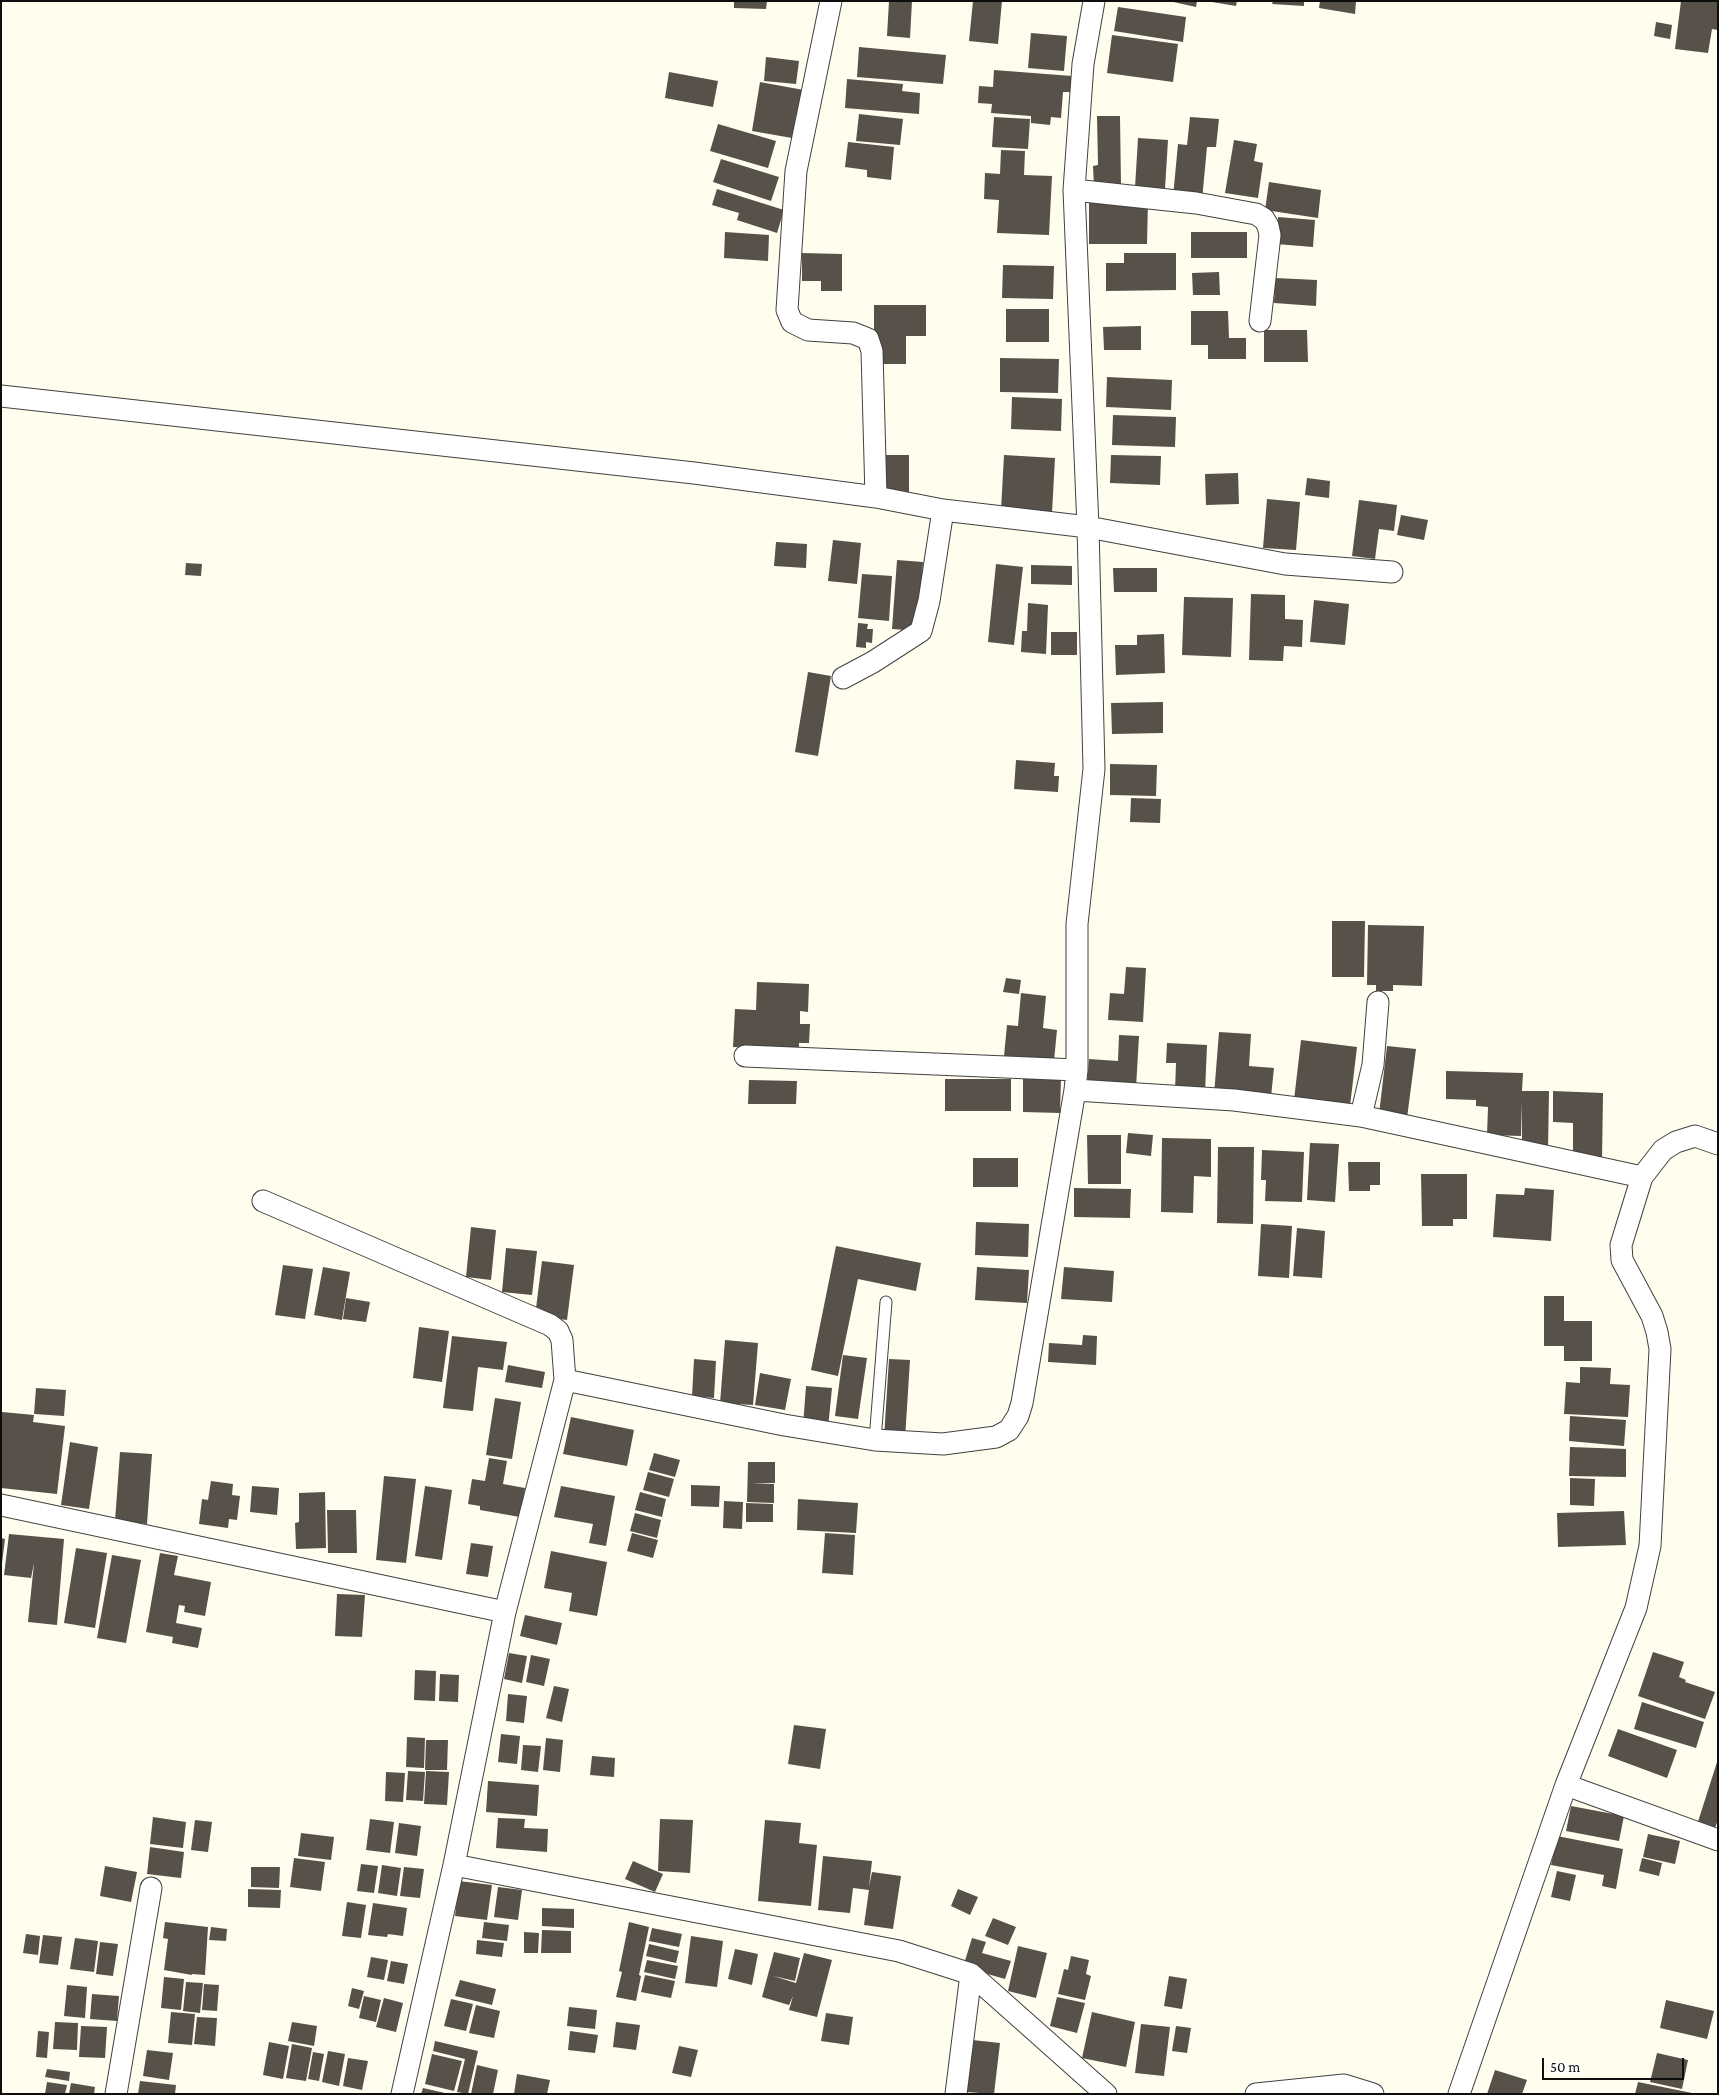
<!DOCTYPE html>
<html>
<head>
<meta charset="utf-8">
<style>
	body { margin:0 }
	#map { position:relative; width:1719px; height:2095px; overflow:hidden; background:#fffeee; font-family:"Crimson Pro",serif }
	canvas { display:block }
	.frame { position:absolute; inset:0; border:2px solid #0e0e0e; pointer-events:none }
	.scale { position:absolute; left:1542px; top:2058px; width:142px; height:22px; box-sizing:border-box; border:2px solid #0e0e0e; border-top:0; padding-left:6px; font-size:15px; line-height:18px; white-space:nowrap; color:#0e0e0e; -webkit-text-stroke:4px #fff; paint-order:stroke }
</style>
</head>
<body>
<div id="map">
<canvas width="1719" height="2095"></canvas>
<div class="frame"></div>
<div class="scale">50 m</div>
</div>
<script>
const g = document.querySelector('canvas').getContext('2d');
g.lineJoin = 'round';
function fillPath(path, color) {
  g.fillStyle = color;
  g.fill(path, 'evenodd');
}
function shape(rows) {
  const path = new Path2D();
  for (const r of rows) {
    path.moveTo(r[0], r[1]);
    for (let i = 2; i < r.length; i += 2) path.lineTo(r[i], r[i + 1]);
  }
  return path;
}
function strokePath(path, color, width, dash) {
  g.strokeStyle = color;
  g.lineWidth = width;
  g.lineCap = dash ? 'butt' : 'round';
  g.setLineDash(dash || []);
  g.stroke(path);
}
fillPath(shape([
	[734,1,767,1,766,9,734,8],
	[889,1,912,1,910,38,887,36],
	[973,1,1002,1,998,44,969,41],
	[1169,1,1197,1,1196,7],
	[1206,1,1237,1,1236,6],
	[1273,1,1304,1,1304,6,1272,4],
	[1320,1,1356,1,1355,14,1319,8],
	[1681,1,1718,1,1718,30,1712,29,1708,53,1675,49],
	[1118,7,1186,17,1183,42,1114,31],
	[1656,22,1672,25,1670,39,1654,36],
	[1031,33,1067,36,1064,71,1028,68],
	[1112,35,1178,44,1173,82,1107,73],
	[859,47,946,55,943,84,857,77],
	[766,57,799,61,796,84,764,81],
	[994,70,1072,76,1070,92,1063,92,1061,118,1051,117,1050,125,1031,123,1031,116,991,113,992,104,978,103,979,86,993,87],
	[669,72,718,81,713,107,665,98],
	[847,79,903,84,902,91,920,93,919,114,845,108],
	[760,82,809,91,805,116,796,115,792,138,752,131],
	[859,114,903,119,900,145,856,141],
	[1097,116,1120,116,1121,186,1094,186,1093,166,1098,165],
	[994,117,1030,119,1028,149,992,147],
	[1190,117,1219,119,1216,147,1207,147,1202,200,1173,197,1178,144,1187,145],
	[718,124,776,141,768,168,710,151],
	[1138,138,1168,140,1165,189,1135,188],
	[1234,140,1257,144,1254,161,1263,163,1258,198,1225,193],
	[848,142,894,147,891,180,867,177,867,170,845,167],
	[1001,150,1025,151,1024,175,1052,176,1049,235,997,233,999,200,984,199,985,173,1000,174],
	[721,159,779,177,771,201,713,182],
	[1269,182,1321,190,1318,218,1265,210],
	[717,189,784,210,777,233,737,220,739,213,712,205],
	[1089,201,1148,201,1147,244,1089,244],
	[1278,217,1315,220,1313,247,1276,244],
	[725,232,769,235,768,261,724,258],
	[1191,232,1247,232,1247,258,1191,258],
	[802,253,842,254,842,291,821,291,821,281,802,281],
	[1124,253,1176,253,1176,290,1106,291,1106,263,1124,263],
	[1003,265,1054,266,1053,299,1002,298],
	[1219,272,1220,295,1193,295,1192,273],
	[1275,278,1317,280,1316,306,1274,303],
	[874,305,926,305,926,336,906,336,906,364,874,364],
	[1006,309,1049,309,1049,342,1006,342],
	[1191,311,1228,311,1229,338,1246,338,1246,359,1208,359,1208,345,1191,345],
	[1141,326,1141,350,1104,350,1103,327],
	[1264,330,1307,330,1308,362,1264,362],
	[1000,358,1059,359,1058,393,1000,392],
	[1107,377,1172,380,1171,410,1106,407],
	[1012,397,1062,399,1061,431,1011,429],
	[1113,415,1176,417,1175,447,1112,445],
	[878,455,909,455,909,496,878,496],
	[1004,455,1055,458,1052,513,1001,510],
	[1111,455,1161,456,1160,485,1110,483],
	[1238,473,1239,504,1206,505,1205,474],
	[1307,478,1330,481,1329,498,1305,495],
	[1267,499,1300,502,1296,550,1263,548],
	[1359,500,1397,505,1394,531,1379,529,1375,559,1352,556],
	[1401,515,1428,520,1424,540,1397,535],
	[833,540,861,543,857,584,828,581],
	[776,542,807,544,806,568,774,566],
	[897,560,923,562,919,631,892,629],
	[186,563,202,564,201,576,185,575],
	[996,564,1023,567,1014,645,988,642],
	[1031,565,1072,566,1072,585,1031,584],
	[1113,568,1157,568,1157,592,1114,592],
	[862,574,892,576,889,621,858,618],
	[1251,594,1285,595,1285,619,1303,620,1302,647,1284,646,1283,661,1249,660],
	[1184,597,1233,598,1231,657,1182,655],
	[1314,600,1349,604,1345,645,1310,642],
	[1028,603,1048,605,1046,654,1021,652,1022,631,1027,631],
	[858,623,868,624,867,629,873,629,872,643,866,642,866,648,856,647],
	[1051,632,1077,632,1077,655,1051,655],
	[1164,634,1165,673,1116,675,1115,645,1137,645,1137,635],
	[808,672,831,676,818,756,795,752],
	[1163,702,1163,733,1112,734,1111,703],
	[1016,760,1055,763,1054,776,1059,776,1058,792,1014,789],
	[1110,764,1157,765,1156,796,1110,795],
	[1131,798,1161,799,1160,823,1130,822],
	[1332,921,1365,921,1364,977,1332,977],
	[1368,925,1424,926,1422,986,1393,985,1393,991,1376,991,1376,985,1367,985],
	[1126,967,1146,968,1143,1022,1108,1020,1110,993,1124,994],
	[1006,978,1021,980,1019,994,1003,992],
	[757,982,809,984,808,1012,800,1011,800,1024,810,1024,809,1043,799,1043,799,1050,733,1047,735,1009,756,1010],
	[1021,993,1046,996,1043,1028,1057,1030,1054,1061,1004,1056,1007,1025,1018,1026],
	[1219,1032,1251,1034,1249,1066,1274,1068,1271,1097,1214,1095],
	[1119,1035,1139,1036,1136,1088,1087,1085,1089,1059,1118,1061],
	[1301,1040,1357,1047,1350,1106,1294,1100],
	[1167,1043,1207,1045,1205,1093,1175,1091,1176,1063,1166,1063],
	[1387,1046,1416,1049,1407,1118,1379,1114],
	[1446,1071,1523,1073,1522,1091,1549,1091,1548,1150,1522,1150,1522,1102,1521,1136,1487,1135,1488,1107,1476,1106,1476,1100,1446,1099],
	[1023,1078,1061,1078,1060,1113,1023,1112],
	[945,1079,1011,1079,1011,1111,945,1111],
	[749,1080,797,1081,796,1104,748,1104],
	[1553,1091,1603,1093,1602,1161,1573,1155,1573,1123,1553,1122],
	[1128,1133,1153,1135,1151,1156,1126,1153],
	[1087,1135,1121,1135,1121,1184,1088,1184],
	[1162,1138,1211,1139,1211,1177,1194,1176,1193,1213,1161,1212],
	[1310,1143,1339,1144,1335,1202,1307,1200],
	[1218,1147,1254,1147,1253,1224,1217,1223],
	[1262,1150,1304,1152,1302,1202,1265,1201,1266,1180,1261,1180],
	[973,1158,1018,1158,1018,1187,973,1187],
	[1348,1162,1380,1162,1380,1185,1370,1185,1370,1191,1349,1191],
	[1421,1174,1467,1174,1467,1219,1453,1219,1453,1226,1422,1226],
	[1074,1188,1131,1189,1130,1218,1074,1217],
	[1525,1188,1554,1190,1551,1241,1493,1237,1496,1194,1524,1195],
	[976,1222,1029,1224,1028,1257,975,1255],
	[1261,1224,1292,1226,1289,1278,1258,1276],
	[471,1227,496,1230,491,1280,466,1277],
	[1297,1228,1325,1231,1322,1278,1293,1276],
	[836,1246,921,1263,916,1291,858,1279,838,1376,811,1370],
	[506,1248,537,1251,532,1295,502,1292],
	[542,1261,574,1265,567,1320,535,1316],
	[283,1265,313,1269,305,1319,275,1315],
	[323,1267,350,1272,342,1320,314,1315],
	[977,1267,1029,1270,1027,1303,975,1300],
	[1064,1267,1114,1271,1112,1302,1061,1299],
	[1544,1296,1564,1296,1564,1321,1592,1321,1592,1361,1564,1361,1564,1346,1544,1346],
	[346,1298,370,1302,366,1322,343,1319],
	[419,1327,449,1331,442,1382,413,1378],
	[1083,1335,1097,1336,1096,1365,1048,1362,1049,1343,1082,1345],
	[452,1336,507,1342,503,1370,478,1367,473,1411,443,1408],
	[725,1340,758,1343,753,1405,720,1403],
	[843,1355,867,1358,858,1419,835,1416],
	[694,1359,716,1361,714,1398,692,1396],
	[889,1359,910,1360,905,1439,884,1438],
	[508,1365,545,1372,542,1388,505,1382],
	[1580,1367,1611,1368,1610,1384,1630,1385,1628,1417,1564,1414,1566,1382,1580,1383],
	[760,1373,791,1379,785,1410,755,1405],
	[806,1386,832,1388,828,1428,803,1426],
	[36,1388,66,1390,64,1416,34,1414],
	[495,1398,521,1402,512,1459,486,1455],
	[2,1412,34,1415,33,1422,65,1426,57,1494,1,1488],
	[1570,1416,1626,1420,1624,1446,1569,1441],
	[571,1417,634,1430,627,1466,563,1454],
	[70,1442,98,1447,89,1509,61,1505],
	[1570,1447,1626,1449,1626,1477,1569,1476],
	[120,1452,152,1454,147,1524,115,1521],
	[654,1453,680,1460,675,1477,649,1470],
	[489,1458,507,1461,503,1484,525,1488,520,1517,480,1510,480,1506,468,1504,472,1479,485,1481],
	[748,1462,775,1462,775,1483,751,1483,774,1484,774,1503,747,1502],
	[648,1472,674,1479,669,1497,643,1490],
	[384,1476,416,1479,406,1563,376,1560],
	[1570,1478,1595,1479,1594,1506,1570,1505],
	[211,1481,233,1484,232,1495,240,1496,237,1520,229,1519,228,1528,199,1524,202,1499,208,1500],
	[691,1485,720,1486,719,1507,691,1506],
	[252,1486,279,1488,277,1515,250,1512],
	[425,1486,452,1490,442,1560,415,1556],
	[561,1486,615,1496,606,1546,589,1543,593,1524,554,1517],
	[325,1492,326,1548,296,1549,295,1523,299,1522,299,1493],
	[640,1492,666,1499,662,1517,635,1510],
	[798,1499,858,1503,856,1533,797,1530],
	[724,1501,743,1502,742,1529,723,1528],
	[746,1503,773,1504,773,1522,746,1522],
	[327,1510,356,1510,357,1553,328,1553],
	[1624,1511,1626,1545,1558,1547,1557,1513],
	[635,1513,661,1520,657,1538,630,1531],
	[632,1533,658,1540,653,1558,627,1551],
	[825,1533,855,1535,853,1575,822,1573],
	[9,1534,64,1539,57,1625,28,1622,34,1563,31,1578,4,1575],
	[1,1538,5,1539,2,1563,1,1563],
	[471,1543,493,1546,488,1577,466,1574],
	[76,1548,107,1553,95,1628,64,1623],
	[551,1551,607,1562,597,1616,569,1611,572,1593,544,1588],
	[160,1553,178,1556,174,1575,211,1582,205,1616,184,1612,185,1606,179,1605,176,1623,202,1628,198,1648,172,1643,173,1637,146,1632],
	[112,1555,141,1560,126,1643,97,1638],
	[337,1594,365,1595,362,1637,335,1636],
	[525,1615,562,1623,557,1645,520,1636],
	[1653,1652,1684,1662,1679,1677,1686,1680,1685,1682,1715,1692,1705,1719,1638,1696],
	[509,1653,527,1656,522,1683,504,1679],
	[531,1655,550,1659,544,1686,526,1682],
	[415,1670,436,1671,435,1701,414,1700],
	[440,1674,459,1675,458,1702,439,1701],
	[554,1686,569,1689,562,1722,546,1718],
	[508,1694,527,1696,524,1723,506,1721],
	[1642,1702,1704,1722,1696,1748,1634,1729],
	[794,1725,826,1729,820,1769,788,1764],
	[1618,1729,1677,1750,1667,1778,1608,1756],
	[501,1734,520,1736,517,1764,498,1762],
	[407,1737,425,1738,424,1768,406,1767],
	[546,1738,563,1740,560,1772,543,1770],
	[426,1740,448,1740,447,1770,425,1770],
	[523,1745,541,1746,538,1772,521,1770],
	[592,1756,615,1758,614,1777,590,1775],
	[1718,1759,1718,1820,1712,1836,1695,1831],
	[408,1771,425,1772,423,1801,406,1800],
	[426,1771,449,1772,447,1805,424,1804],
	[386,1772,405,1773,403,1802,385,1801],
	[488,1781,539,1785,537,1816,486,1812],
	[1571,1806,1624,1816,1619,1841,1566,1831],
	[153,1817,186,1822,183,1848,150,1844],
	[498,1818,525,1819,524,1828,548,1829,547,1852,496,1848],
	[370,1819,394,1822,390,1853,366,1850],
	[660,1819,693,1820,690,1873,658,1871],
	[195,1820,212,1822,208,1852,191,1850],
	[765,1820,801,1823,799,1843,817,1845,811,1906,758,1901],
	[399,1823,421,1826,417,1856,395,1853],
	[301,1833,334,1837,331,1860,298,1856],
	[1648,1834,1680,1841,1675,1864,1643,1857],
	[1557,1836,1623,1849,1616,1889,1602,1886,1604,1875,1551,1865],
	[150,1847,184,1852,181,1878,147,1874],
	[823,1856,872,1861,869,1887,872,1872,901,1876,893,1929,864,1925,869,1890,853,1888,850,1913,818,1910],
	[294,1858,325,1862,321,1891,290,1887],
	[1642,1858,1662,1863,1659,1876,1639,1871],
	[633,1861,663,1874,655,1892,625,1879],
	[361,1864,378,1866,374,1893,357,1891],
	[382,1865,401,1868,397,1896,378,1893],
	[105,1866,137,1872,131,1902,100,1896],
	[251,1867,280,1867,279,1888,251,1887],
	[404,1867,424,1869,420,1898,400,1896],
	[1557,1871,1576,1875,1570,1901,1551,1897],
	[459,1881,492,1885,487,1920,455,1916],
	[498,1887,522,1890,518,1920,494,1917],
	[248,1889,281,1890,280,1908,248,1907],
	[958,1889,978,1897,970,1915,951,1906],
	[347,1902,366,1905,361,1938,342,1936],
	[373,1903,407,1908,403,1936,388,1934,387,1937,368,1935],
	[542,1908,574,1909,574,1928,542,1926],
	[993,1918,1016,1927,1008,1945,985,1936],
	[165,1922,208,1927,205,1975,192,1974,192,1975,164,1970,168,1939,163,1938],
	[484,1922,509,1925,507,1941,482,1938],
	[629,1922,649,1927,639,1975,641,1976,636,2001,616,1997,622,1972,619,1971],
	[211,1927,227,1929,226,1941,209,1940],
	[652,1928,682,1934,679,1947,649,1941],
	[542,1930,571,1931,571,1953,541,1953],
	[524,1932,539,1933,538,1953,524,1953],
	[26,1934,40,1936,38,1955,23,1953],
	[43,1935,62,1937,58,1965,39,1963],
	[691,1936,723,1941,717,1987,685,1983],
	[75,1938,98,1941,94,1972,70,1969],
	[972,1938,986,1942,982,1953,1011,1961,1005,1979,963,1967],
	[477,1940,504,1943,502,1957,476,1954],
	[100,1942,118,1944,113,1976,96,1974],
	[649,1944,679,1951,676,1963,646,1956],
	[1018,1946,1047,1953,1036,1998,1008,1991],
	[735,1949,758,1954,752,1985,728,1979],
	[774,1952,800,1958,795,1981,773,1976,796,1983,804,1953,832,1960,817,2017,789,2010,793,1996,789,2005,762,1997],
	[1071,1956,1089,1960,1086,1974,1091,1976,1085,2000,1058,1994,1064,1969,1068,1970],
	[371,1957,388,1960,384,1980,367,1977],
	[647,1960,678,1966,675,1979,644,1972],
	[391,1961,408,1964,404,1984,387,1981],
	[645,1975,675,1981,671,1998,641,1992],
	[1169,1976,1187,1979,1182,2009,1164,2006],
	[164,1977,184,1979,181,2010,161,2008],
	[460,1980,496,1989,492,2005,455,1996],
	[186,1982,203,1983,200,2013,183,2011],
	[204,1984,219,1985,217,2011,202,2010],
	[67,1985,87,1987,85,2018,64,2016],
	[352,1988,364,1991,359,2009,348,2006],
	[92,1994,119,1996,117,2021,90,2019],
	[364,1996,381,2000,376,2022,359,2018],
	[1057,1997,1085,2003,1077,2033,1050,2026],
	[384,1998,403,2003,396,2032,376,2027],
	[451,1999,473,2004,466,2031,444,2026],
	[1666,2000,1714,2011,1707,2039,1660,2028],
	[476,2005,500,2011,494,2038,469,2033],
	[569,2007,597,2010,595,2029,567,2026],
	[171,2012,195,2014,192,2045,168,2043],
	[1092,2012,1135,2022,1126,2067,1082,2058],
	[826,2013,853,2017,849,2045,821,2041],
	[197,2017,217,2018,215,2046,194,2044],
	[55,2022,78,2023,77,2050,53,2049],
	[292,2022,317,2026,314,2046,288,2041],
	[616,2022,640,2025,636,2050,613,2047],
	[1141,2024,1170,2027,1164,2076,1135,2073],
	[81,2026,107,2027,105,2058,79,2057],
	[1176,2026,1191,2028,1187,2053,1172,2051],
	[38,2031,49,2032,47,2058,36,2057],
	[570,2031,598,2035,595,2053,568,2050],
	[972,2040,1000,2043,994,2094,966,2092],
	[435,2041,478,2051,468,2094,457,2092,465,2059,433,2051],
	[269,2042,289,2046,283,2079,263,2075],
	[292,2044,312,2048,306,2081,286,2078],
	[679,2046,698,2050,691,2077,672,2073],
	[147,2050,173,2053,169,2080,143,2076],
	[328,2051,345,2054,339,2086,322,2082],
	[313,2052,324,2054,319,2081,308,2079],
	[1657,2053,1688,2060,1682,2089,1650,2082],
	[432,2054,462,2061,454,2091,425,2084],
	[348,2058,368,2061,362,2090,343,2086],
	[477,2065,498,2070,493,2094,471,2094],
	[47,2069,70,2072,69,2081,45,2077],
	[1495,2070,1527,2080,1522,2094,1487,2094],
	[517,2074,550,2080,547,2094,514,2094],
	[140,2081,176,2085,175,2094,138,2094],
	[47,2082,67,2085,65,2094,45,2094],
	[1638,2082,1692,2093,1692,2094,1635,2094],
	[71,2083,95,2087,94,2094,69,2094],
	[423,2088,445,2093,445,2094,421,2094]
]), '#575149');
const lane = shape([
	[875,1440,886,1302]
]);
const street = shape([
	[831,1,796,171,787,310,792,322,808,330,853,333,868,339,872,351,876,497],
	[1074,190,1196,203,1256,214,1264,219,1268,226,1270,235,1260,321],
	[1,396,694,473,876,497,943,510,1088,527,1285,564,1392,572],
	[843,678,873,662,921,631,929,601,943,510],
	[745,1056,1077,1070],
	[1075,1090,1234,1100,1361,1116,1642,1177],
	[1361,1116,1373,1065,1378,1002],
	[263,1201,550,1325,558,1331,562,1340,565,1380,505,1612,454,1865,402,2094],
	[565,1380,784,1425,875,1440,943,1444,996,1437,1009,1430,1018,1416,1022,1403,1075,1090,1077,1070,1077,924,1094,769,1088,527,1074,190,1083,64,1094,1],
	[1,1505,505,1612],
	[1566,1785,1718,1840],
	[454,1865,899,1951,971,1974,1106,2094],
	[116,2094,151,1888],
	[956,2094,971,1974],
	[1256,2094,1344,2085,1373,2094],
	[1459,2094,1566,1785,1636,1608,1650,1546,1660,1349,1657,1332,1652,1316,1622,1260,1621,1245,1642,1177,1663,1150,1676,1142,1695,1136,1718,1144]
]);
strokePath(lane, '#414141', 13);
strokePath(street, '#414141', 23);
strokePath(lane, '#fff', 11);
strokePath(street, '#fff', 21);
</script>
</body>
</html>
